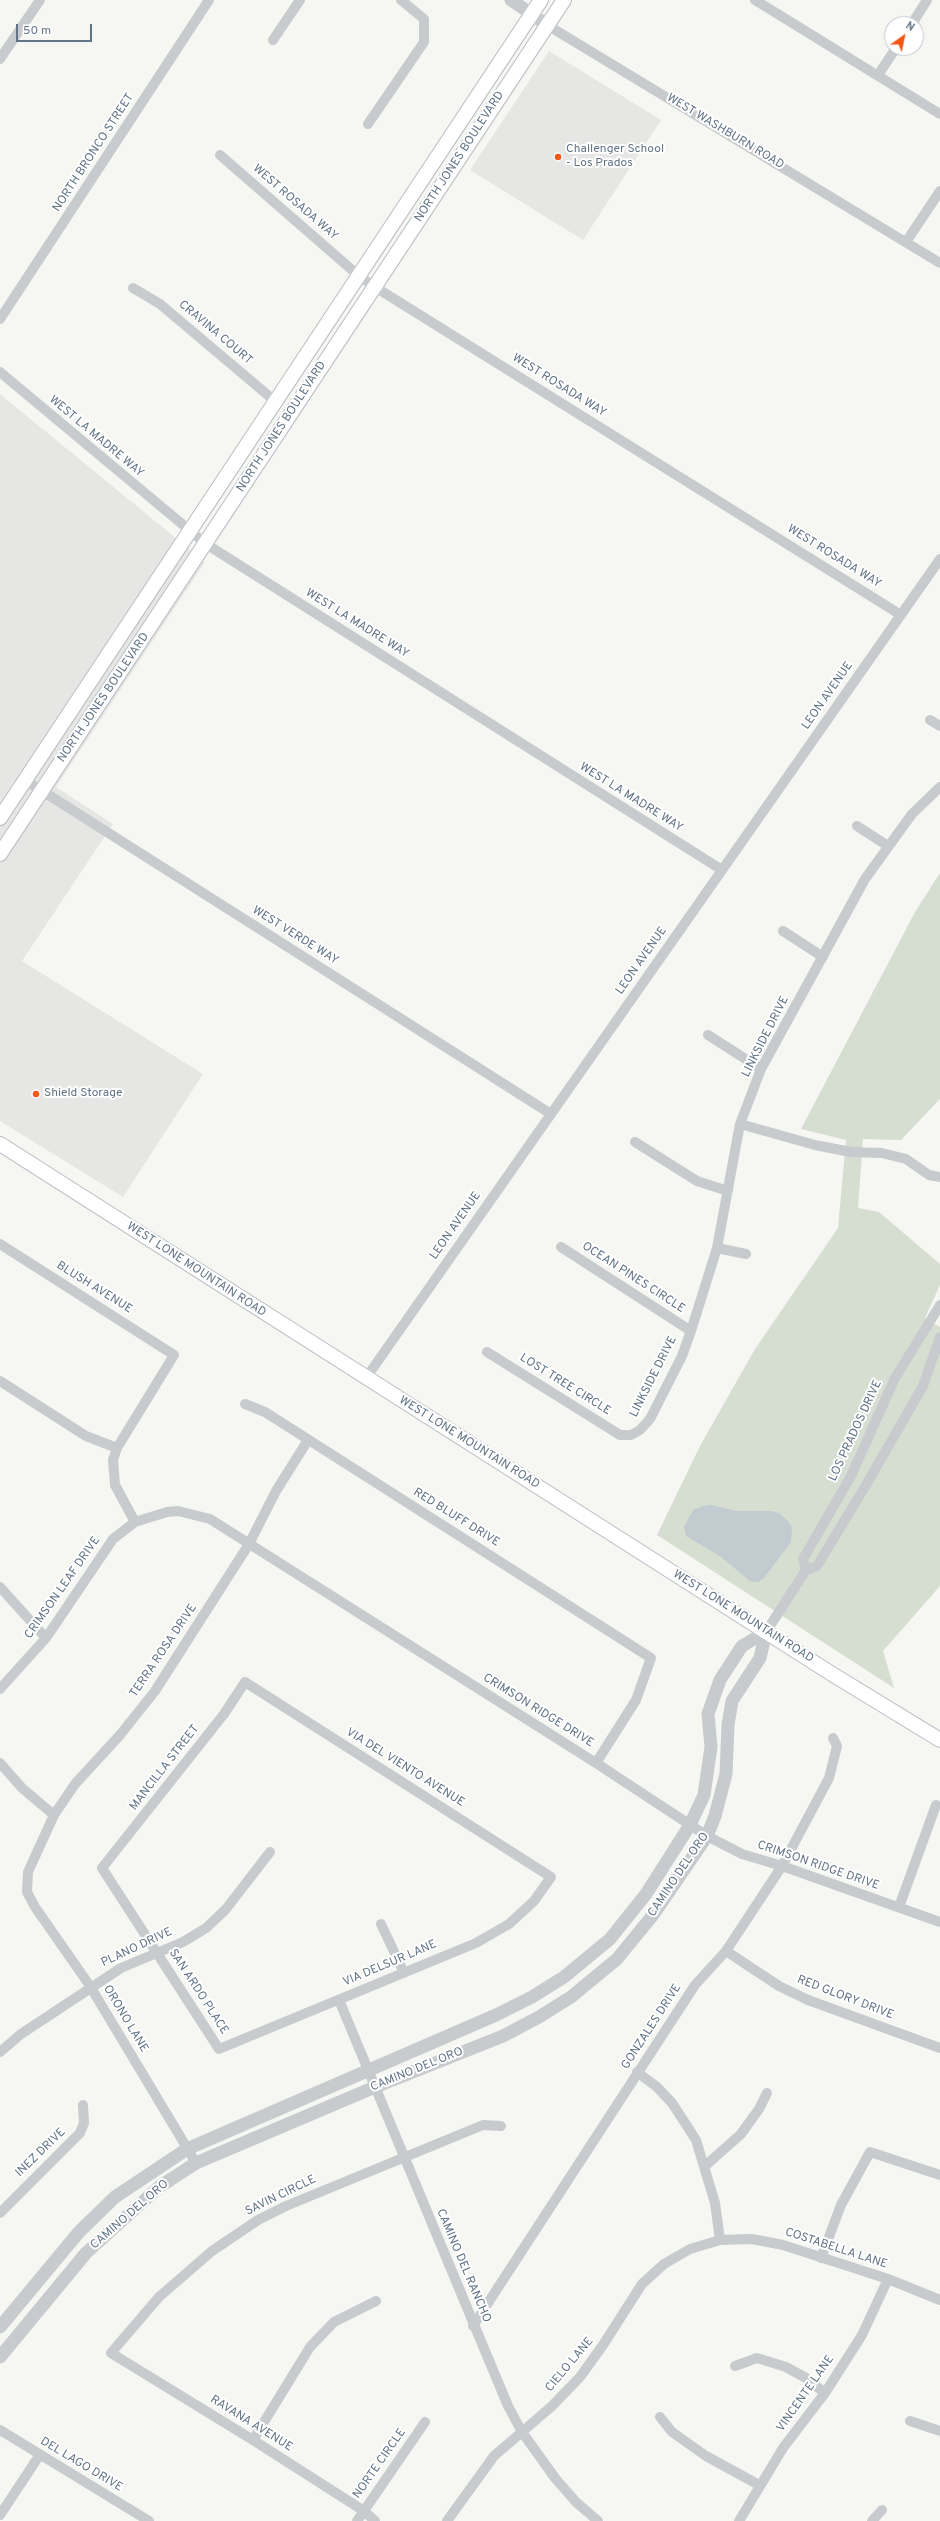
<!DOCTYPE html>
<html>
<head>
<meta charset="utf-8">
<style>
	body { margin:0 }
	#map { position:relative; width:940px; height:2521px; overflow:hidden; background:#f6f6f2; font-family:Overpass,sans-serif }
	canvas { display:block }
	.north { position:absolute; left:884px; top:16px; width:40px; height:40px; box-sizing:border-box; background:#fff; border:1px solid #c0c7cf; border-radius:50%; rotate:33deg; font-size:11px; font-weight:700; line-height:16px; text-align:center; color:#627486 }
	.north::after { content:''; display:block; margin:auto; width:14px; height:18px; background:#f25716; clip-path:polygon(50% 0,100% 100%,50% 72%,0 100%) }
	.scale { position:absolute; left:16px; top:24px; width:76px; height:18px; box-sizing:border-box; border:2px solid #627486; border-top:0; padding-left:5px; font-size:12px; line-height:14px; white-space:nowrap; color:#627486; -webkit-text-stroke:3px #fff; paint-order:stroke }
</style>
</head>
<body>
<div id="map">
<canvas width="940" height="2521"></canvas>
<div class="north">N</div>
<div class="scale">50 m</div>
</div>
<script>
const g = document.querySelector('canvas').getContext('2d');
g.lineJoin = 'round';
function fillPath(path, color) {
  g.fillStyle = color;
  g.fill(path, 'evenodd');
}
function shape(rows) {
  const path = new Path2D();
  for (const r of rows) {
    path.moveTo(r[0], r[1]);
    for (let i = 2; i < r.length; i += 2) path.lineTo(r[i], r[i + 1]);
  }
  return path;
}
function strokePath(path, color, width, dash) {
  g.strokeStyle = color;
  g.lineWidth = width;
  g.lineCap = dash ? 'butt' : 'round';
  g.setLineDash(dash || []);
  g.stroke(path);
}
function write(font, color, halo, rows, align = 'center') {
  g.font = font + ' Overpass,sans-serif';
  g.lineWidth = 4;
  g.setLineDash([]);
  g.textBaseline = 'middle';
  g.strokeStyle = halo;
  g.fillStyle = color;
  for (const [text, x, y, turn = 0] of rows) {
    g.save();
    g.translate(x, y);
    g.rotate((+turn || 0) * Math.PI / 180);
    g.textAlign = isNaN(turn) ? turn : align;
    if (halo) g.strokeText(text, 0, 0);
    g.fillText(text, 0, 0);
    g.restore();
  }
}
fillPath(shape([
	[549,51,661,120,583,240,470,170],
	[0,394,205,562,56,787,113,824,22,961,203,1074,123,1197,0,1121]
]), '#e6e7e5');
fillPath(shape([
	[940,873,940,1099,901,1140,863,1139,858,1208,879,1212,940,1264,940,1285,925,1318,940,1327,940,1586,883,1651,894,1688,657,1535,700,1446,755,1349,838,1228,846,1140,801,1129,915,912]
]), '#d6ded2');
fillPath(shape([
	[711,1505,737,1511,772,1511,779,1513,789,1522,792,1528,791,1542,764,1578,758,1582,750,1581,720,1556,686,1536,684,1527,693,1510,703,1506]
]), '#c1cbd0');
const secondary = shape([
	[0,818,541,0],
	[0,854,564,0],
	[0,1144,832,1674,940,1740]
]);
strokePath(secondary, '#b9bec3', 16);
strokePath(shape([
	[755,0,940,114],
	[912,24,927,0],
	[547,25,940,263],
	[273,40,300,0],
	[0,59,40,0],
	[878,75,896,48],
	[368,124,424,42,424,19,401,0],
	[220,155,359,276,375,287,901,615],
	[906,242,940,191],
	[133,288,160,304,276,402],
	[0,319,209,0],
	[0,372,206,544,722,870],
	[930,720,940,726],
	[25,780,551,1114],
	[857,826,888,846],
	[783,931,823,957],
	[708,1035,761,1069],
	[740,1124,815,1145,851,1152,882,1153,906,1159,929,1175,940,1177],
	[635,1142,697,1181,728,1191],
	[0,1244,174,1355,117,1448,113,1460,115,1485,135,1522],
	[561,1247,691,1331],
	[717,1248,746,1254],
	[487,1352,620,1435,631,1435,640,1430,650,1419,682,1356,691,1331,717,1248,740,1124,761,1069,865,879,912,814,940,787],
	[366,1378,940,559],
	[0,1381,86,1436,117,1448],
	[245,1404,265,1412,651,1658,636,1700,596,1763],
	[806,1570,803,1559,851,1476,895,1378,940,1305],
	[0,1587,46,1638],
	[766,1632,806,1570,817,1566,866,1485,923,1386,940,1337],
	[245,1682,551,1877,534,1901,509,1924,476,1943,219,2049,102,1868,224,1714,245,1682],
	[0,1689,46,1638,113,1539,135,1522,167,1512,178,1511,210,1519,596,1763,707,1836,742,1854,782,1866,940,1922],
	[0,1763,22,1788,54,1815],
	[899,1907,936,1805],
	[381,1924,404,1973],
	[726,1951,779,1986,808,2000,940,2048],
	[339,2000,508,2406,522,2432,555,2478,576,2502,598,2521],
	[0,2052,21,2034,121,1968,183,1942,206,1928,226,1909,270,1852],
	[637,2072,657,2087,672,2103,696,2140,715,2203,720,2240],
	[196,2163,90,1986,35,1907,27,1892,28,1872,54,1815,75,1784,120,1735,155,1691,249,1544,276,1491,308,1440],
	[705,2166,741,2134,759,2109,767,2093],
	[0,2213,80,2133,84,2123,83,2105],
	[821,2258,841,2205,870,2152,940,2175],
	[473,2326,695,1985,726,1951,782,1866,829,1778,837,1746,833,1738],
	[735,2366,757,2358,786,2367,806,2378,825,2393],
	[660,2417,672,2432,706,2456,759,2485],
	[910,2421,940,2431],
	[0,2430,149,2521],
	[253,2440,310,2347,334,2322,376,2301],
	[0,2515,39,2456],
	[357,2521,425,2422],
	[375,2521,364,2511,253,2440,111,2353,159,2297,212,2251,258,2220,286,2206,483,2125,501,2126],
	[447,2521,494,2456,552,2406,580,2377,603,2345,642,2284,664,2264,690,2249,720,2240,752,2239,783,2245,888,2279,940,2300],
	[739,2521,783,2448,825,2393,862,2335,888,2279],
	[872,2521,882,2510]
]), '#c8cbce', 10);
strokePath(shape([
	[511,0,547,25],
	[0,2327,79,2232,115,2197,187,2149,496,2015,532,1997,564,1977,610,1939,646,1894,690,1825,704,1795,711,1747,708,1714,720,1680,742,1646,766,1632],
	[0,2357,86,2253,159,2187,196,2163,375,2087,503,2036,539,2017,571,1997,617,1959,653,1915,707,1836,715,1816,726,1774,728,1725,732,1701,760,1658,766,1632]
]), '#c8cbce', 13);
strokePath(secondary, '#fff', 14);
for (const [x, y, r, color] of [
	[558,157,4,"#f25716"],
	[36,1094,4,"#f25716"]
]) {
  const dot = new Path2D();
  dot.arc(x, y, r, 0, 2 * Math.PI);
  g.fillStyle = color;
  g.fill(dot);
  strokePath(dot, '#fff', 1.5);
}
write('12px', '#627486', '#fff', [
	["WEST WASHBURN ROAD",725,132,31],
	["NORTH BRONCO STREET",94,153,-57],
	["NORTH JONES BOULEVARD",460,157,-57],
	["WEST ROSADA WAY",295,203,41],
	["CRAVINA COURT",215,333,40],
	["WEST ROSADA WAY",559,386,32],
	["NORTH JONES BOULEVARD",282,427,-57],
	["WEST LA MADRE WAY",96,437,40],
	["WEST ROSADA WAY",834,557,32],
	["WEST LA MADRE WAY",357,624,32],
	["LEON AVENUE",828,696,-55],
	["NORTH JONES BOULEVARD",104,698,-56],
	["WEST LA MADRE WAY",631,798,32],
	["WEST VERDE WAY",295,936,32],
	["LEON AVENUE",642,961,-55],
	["LINKSIDE DRIVE",766,1037,-63],
	["LEON AVENUE",456,1226,-55],
	["WEST LONE MOUNTAIN ROAD",196,1270,33],
	["OCEAN PINES CIRCLE",633,1278,33],
	["BLUSH AVENUE",94,1288,32],
	["LINKSIDE DRIVE",654,1377,-63],
	["LOST TREE CIRCLE",565,1385,32],
	["LOS PRADOS DRIVE",856,1431,-65],
	["WEST LONE MOUNTAIN ROAD",469,1443,32],
	["RED BLUFF DRIVE",456,1518,32],
	["CRIMSON LEAF DRIVE",63,1588,-55],
	["WEST LONE MOUNTAIN ROAD",743,1617,32],
	["TERRA ROSA DRIVE",164,1651,-56],
	["CRIMSON RIDGE DRIVE",538,1711,32],
	["MANCILLA STREET",165,1768,-52],
	["VIA DEL VIENTO AVENUE",405,1768,32],
	["CRIMSON RIDGE DRIVE",818,1866,19],
	["CAMINO DEL ORO",679,1875,-56],
	["PLANO DRIVE",137,1948,-25],
	["VIA DELSUR LANE",390,1964,-23],
	["SAN ARDO PLACE",198,1992,57],
	["RED GLORY DRIVE",845,1998,21],
	["ORONO LANE",125,2019,59],
	["GONZALES DRIVE",652,2027,-57],
	["CAMINO DEL ORO",417,2070,-22],
	["INEZ DRIVE",41,2153,-44],
	["SAVIN CIRCLE",281,2196,-26],
	["CAMINO DEL ORO",130,2215,-41],
	["COSTABELLA LANE",836,2249,18],
	["CAMINO DEL RANCHO",463,2266,67],
	["CIELO LANE",570,2365,-50],
	["VINCENTE LANE",806,2394,-55],
	["RAVANA AVENUE",251,2424,32],
	["NORTE CIRCLE",380,2464,-55],
	["DEL LAGO DRIVE",81,2465,31]
]);
write('12px', '#627486', '#fff', [
	["Challenger School",566,150],
	["- Los Prados",566,164],
	["Shield Storage",44,1094]
], 'left');
</script>
</body>
</html>
